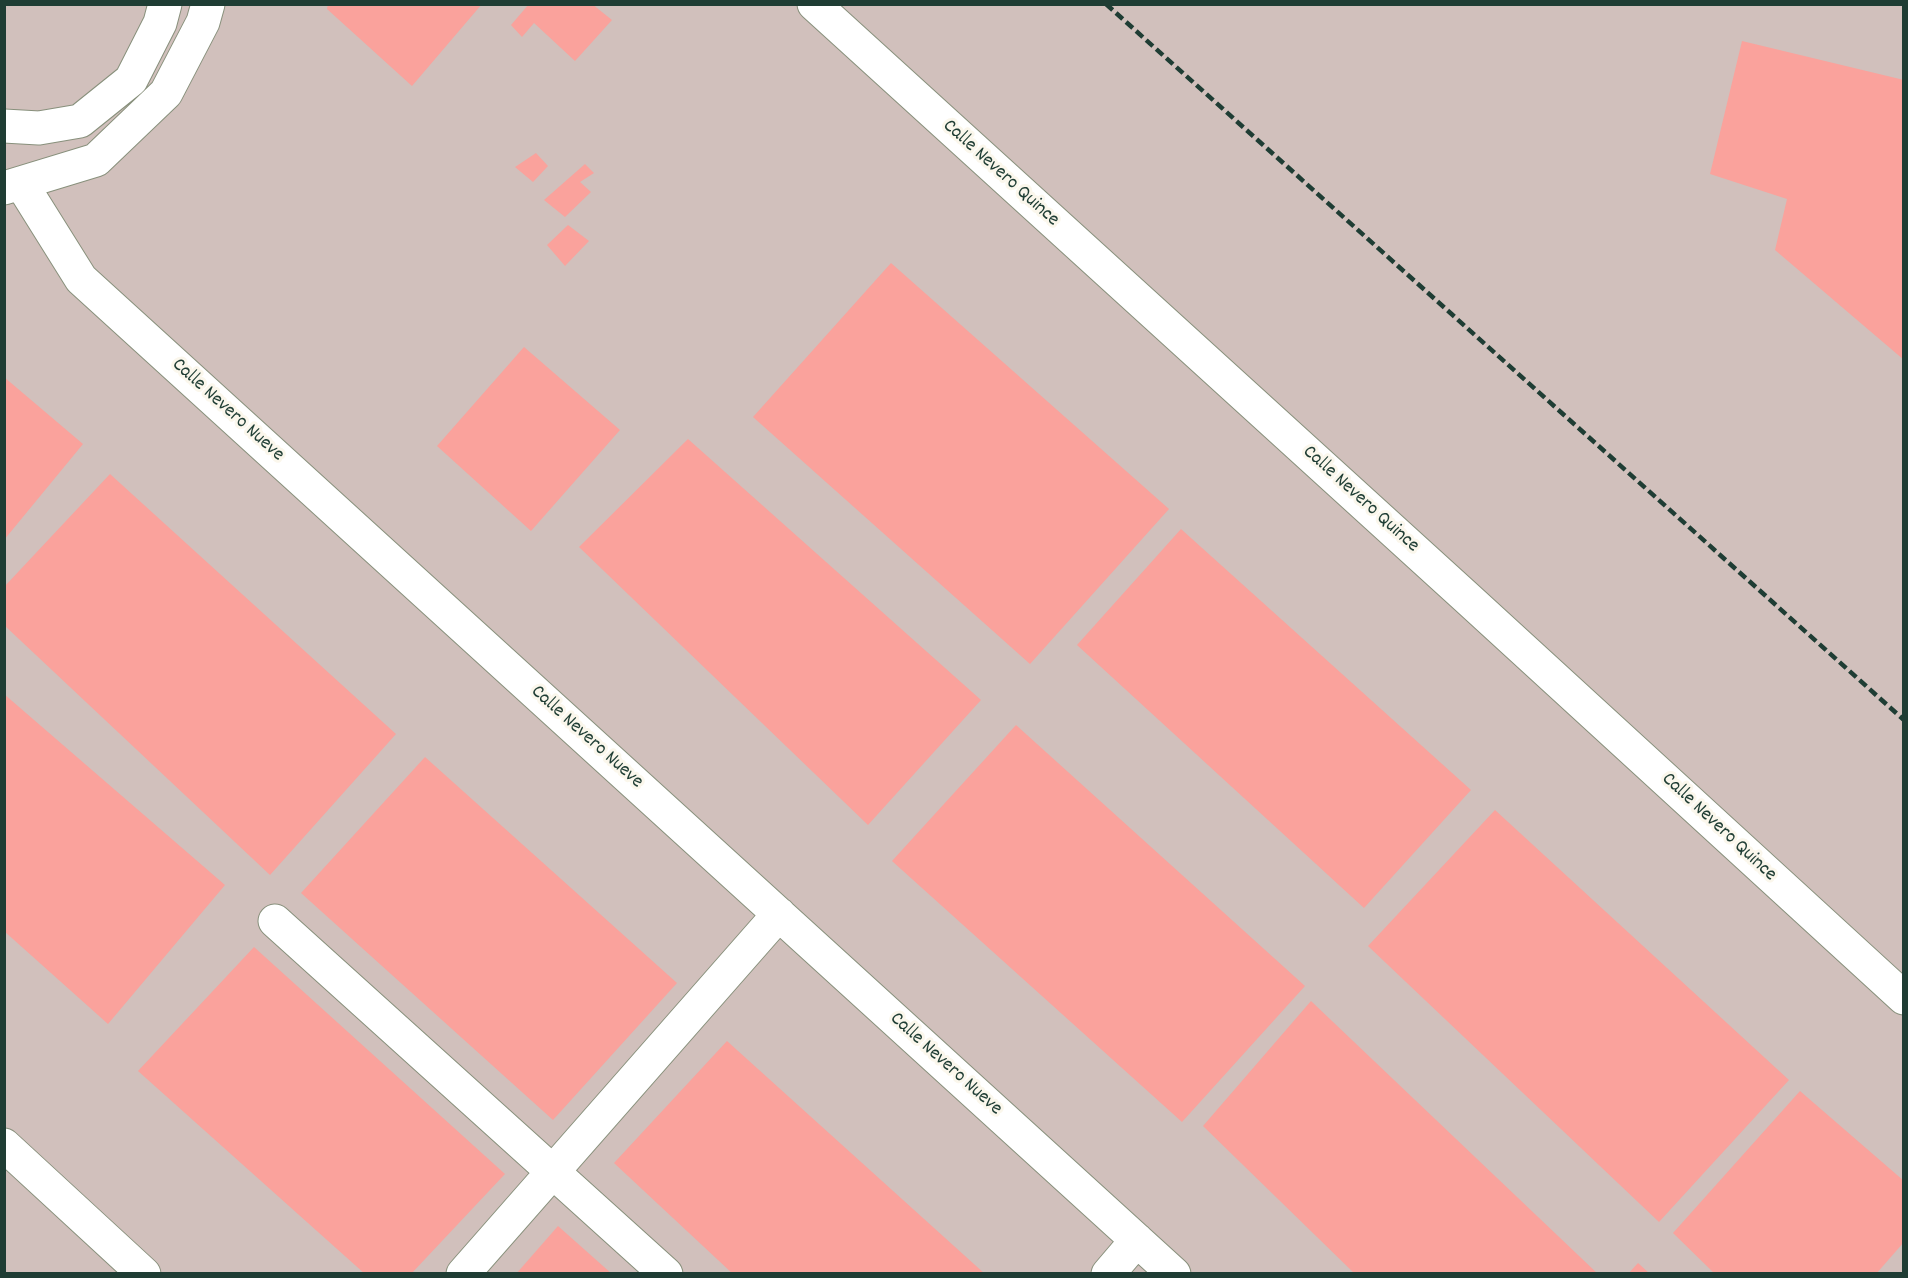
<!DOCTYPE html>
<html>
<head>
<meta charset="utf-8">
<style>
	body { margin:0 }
	#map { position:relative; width:1908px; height:1278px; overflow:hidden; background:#f1e2c5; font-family:Dekko,sans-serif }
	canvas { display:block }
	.frame { position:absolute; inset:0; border:6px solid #1f3d34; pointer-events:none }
</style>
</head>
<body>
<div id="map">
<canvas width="1908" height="1278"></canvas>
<div class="frame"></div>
</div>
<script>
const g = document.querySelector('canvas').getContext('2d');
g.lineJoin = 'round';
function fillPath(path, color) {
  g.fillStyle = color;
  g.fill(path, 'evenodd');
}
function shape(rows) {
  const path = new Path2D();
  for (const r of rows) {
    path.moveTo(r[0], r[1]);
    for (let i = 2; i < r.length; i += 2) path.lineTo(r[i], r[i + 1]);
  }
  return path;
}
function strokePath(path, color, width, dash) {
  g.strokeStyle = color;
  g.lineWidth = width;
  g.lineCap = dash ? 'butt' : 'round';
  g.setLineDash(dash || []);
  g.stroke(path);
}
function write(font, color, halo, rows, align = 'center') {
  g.font = font + ' Dekko,sans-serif';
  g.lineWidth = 6;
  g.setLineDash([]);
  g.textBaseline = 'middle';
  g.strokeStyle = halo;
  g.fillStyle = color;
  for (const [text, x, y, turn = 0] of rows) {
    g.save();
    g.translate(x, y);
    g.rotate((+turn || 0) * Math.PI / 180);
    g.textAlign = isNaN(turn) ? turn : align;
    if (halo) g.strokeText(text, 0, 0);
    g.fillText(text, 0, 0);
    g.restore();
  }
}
fillPath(shape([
	[5,5,1903,5,1903,1273,5,1273]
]), '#d1c0bc');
fillPath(shape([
	[328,4,482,4,412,86,327,9],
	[529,4,592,4,612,20,575,61,534,23,522,37,511,25],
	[1742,41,1904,80,1904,360,1775,250,1787,199,1710,174],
	[536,153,548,166,533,182,515,167],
	[585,164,594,173,580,182,591,192,565,217,544,200],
	[568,225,589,241,565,266,547,245],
	[891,263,1169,509,1030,664,753,417],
	[524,347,620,430,531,531,437,446],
	[4,377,83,444,4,540],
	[688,439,981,700,868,825,579,547],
	[110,474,396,734,270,875,4,625,4,587],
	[1181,529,1471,790,1364,908,1077,645],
	[4,694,225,885,108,1024,4,931],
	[1016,725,1305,986,1182,1122,892,861],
	[425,757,677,983,553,1120,301,893],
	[1495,810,1789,1080,1659,1222,1368,946],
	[254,947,505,1174,411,1274,365,1274,138,1071],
	[1311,1001,1598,1274,1355,1274,1203,1126],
	[727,1041,985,1274,733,1274,614,1163],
	[1800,1091,1904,1181,1904,1242,1876,1274,1715,1274,1673,1233],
	[558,1226,612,1274,516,1274],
	[1638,1263,1650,1274,1628,1274]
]), '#faa29c');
const minor = shape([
	[814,4,1466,597,1904,998],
	[4,126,39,128,80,121,131,80,160,23,165,4],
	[21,183,81,279,1174,1274],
	[4,188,96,160,166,93,203,22,208,4],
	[275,921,666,1274],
	[4,1145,144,1274],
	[463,1274,779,914],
	[1108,1274,1137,1240]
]);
strokePath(minor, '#88907c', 35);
strokePath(minor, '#fff', 33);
strokePath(shape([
	[1106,4,1904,720]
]), '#1f3d34', 4.5, [9, 4.5]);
write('20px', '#1f3d34', '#fbf7ec', [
	["Calle Nevero Quince",1000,174,42],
	["Calle Nevero Nueve",227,411,42],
	["Calle Nevero Quince",1360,500,42],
	["Calle Nevero Nueve",586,738,42],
	["Calle Nevero Quince",1718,828,43],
	["Calle Nevero Nueve",945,1065,42]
]);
</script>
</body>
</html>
